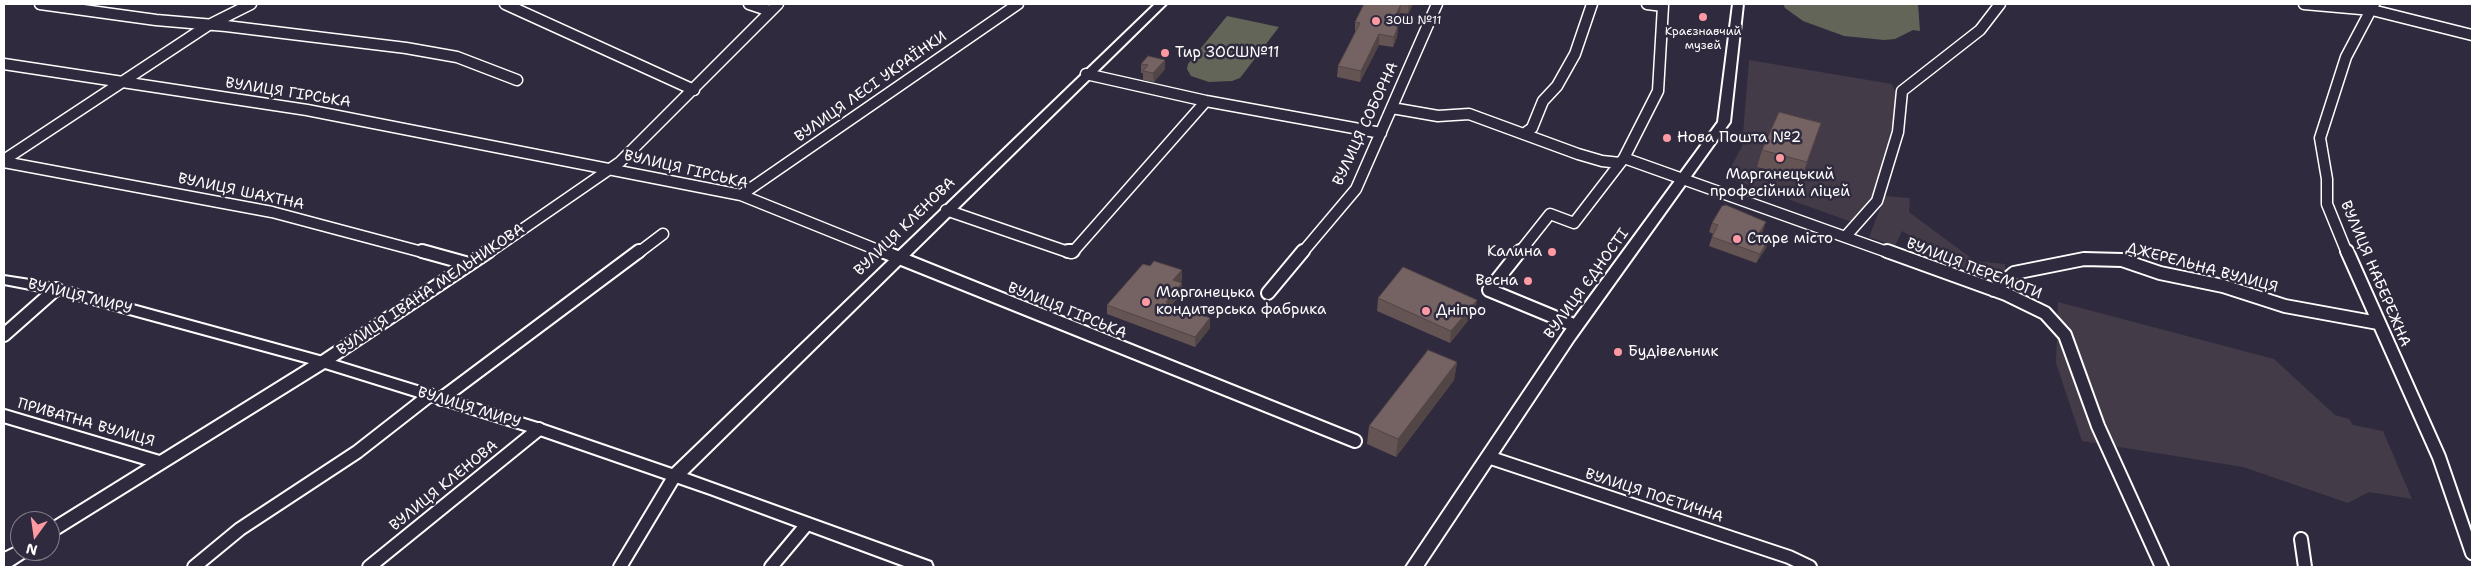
<!DOCTYPE html>
<html>
<head>
<meta charset="utf-8">
<style>
	body { margin:0 }
	#map { position:relative; width:2476px; height:571px; overflow:hidden; background:#2f2a3d; font-family:"Shantell Sans",sans-serif }
	canvas { display:block }
	.frame { position:absolute; inset:0; border:5px solid #fff; pointer-events:none }
	.north { position:absolute; left:10px; top:511px; width:50px; height:50px; box-sizing:border-box; background:#2f2a3d; border:1px solid #827f8b; border-radius:50%; rotate:194deg; font-size:14px; font-weight:700; line-height:20px; text-align:center; color:#fff }
	.north::after { content:''; display:block; margin:auto; width:18px; height:22px; background:#ff9aa2; clip-path:polygon(50% 0,100% 100%,50% 72%,0 100%) }
</style>
</head>
<body>
<div id="map">
<canvas width="2476" height="571"></canvas>
<div class="frame"></div>
<div class="north">N</div>
</div>
<script>
const g = document.querySelector('canvas').getContext('2d');
g.lineJoin = 'round';
function fillPath(path, color) {
  g.fillStyle = color;
  g.fill(path, 'evenodd');
}
function shape(rows) {
  const path = new Path2D();
  for (const r of rows) {
    path.moveTo(r[0], r[1]);
    for (let i = 2; i < r.length; i += 2) path.lineTo(r[i], r[i + 1]);
  }
  return path;
}
function strokePath(path, color, width, dash) {
  g.strokeStyle = color;
  g.lineWidth = width;
  g.lineCap = dash ? 'butt' : 'round';
  g.setLineDash(dash || []);
  g.stroke(path);
}
function write(font, color, halo, rows, align = 'center') {
  g.font = font + ' "Shantell Sans",sans-serif';
  g.lineWidth = 5;
  g.setLineDash([]);
  g.textBaseline = 'middle';
  g.strokeStyle = halo;
  g.fillStyle = color;
  for (const [text, x, y, turn = 0] of rows) {
    g.save();
    g.translate(x, y);
    g.rotate((+turn || 0) * Math.PI / 180);
    g.textAlign = isNaN(turn) ? turn : align;
    if (halo) g.strokeText(text, 0, 0);
    g.fillText(text, 0, 0);
    g.restore();
  }
}
fillPath(shape([
	[1749,60,1892,84,1900,106,1875,196,1852,222,1726,177,1742,146],
	[1885,196,1910,198,1909,212,1975,261,2005,264,2005,287,1989,283,1902,231,1895,246,1869,237],
	[2058,302,2274,359,2335,415,2349,419,2353,425,2383,431,2412,499,2369,492,2348,503,2243,467,2082,441,2056,363]
]), '#443b48');
fillPath(shape([
	[1783,4,1918,4,1920,31,1913,30,1895,39,1884,40,1844,36,1803,21,1785,8],
	[1227,16,1279,27,1240,78,1232,81,1209,82,1191,76,1187,69,1188,64]
]), '#626557');
const minorFar1 = shape([
	[40,4,156,20,226,26,406,48,457,57,517,80],
	[505,4,694,90],
	[749,4,770,11],
	[2304,4,2372,10,2472,35],
	[4,64,307,110,741,195,885,253],
	[1086,74,1206,101,1381,133],
	[1392,108,1438,116,1469,114,1578,154,1602,161,1620,163],
	[1525,133,1532,128,1543,101,1557,86,1575,54,1592,4],
	[1624,158,1658,91,1663,6,1647,4],
	[4,160,207,26,251,4],
	[4,162,272,212,426,253],
	[741,195,1018,4],
	[946,210,1071,253],
	[1846,236,1877,201,1898,132,1902,91,1980,30,2000,4],
	[488,253,620,162,778,4],
	[638,253,663,234],
	[1072,253,1206,101],
	[1302,253,1356,189,1437,4],
	[1519,253,1550,214,1574,223,1624,158,1890,253],
	[2347,253,2327,204,2327,179,2320,138,2346,57,2374,4]
]);
const minor = shape([
	[422,251,469,264],
	[882,251,1355,441],
	[1068,251,1073,251],
	[1520,251,1489,290,1576,326],
	[1887,251,2006,294,2045,313,2065,335,2098,426,2162,567],
	[2347,251,2439,457,2472,553],
	[1994,290,2014,273,2084,259,2122,260,2160,273,2223,286,2285,306,2378,323],
	[1268,293,1303,251],
	[4,335,56,289],
	[323,362,489,251],
	[441,399,639,251],
	[4,416,159,462],
	[1488,457,1789,557,1810,567],
	[2301,539,2305,567],
	[194,567,240,529,357,452,430,395],
	[369,567,539,429],
	[620,567,674,477],
	[771,567,807,524]
]);
const tertiary = shape([
	[1155,4,1166,4,687,474,931,562,933,567,907,567,710,494,534,433,325,368,50,539,50,524,309,363,56,294,4,284,4,276,56,284,323,357,544,425,672,469,1155,4],
	[1733,4,1743,4,1730,122,1574,340,1423,567,1406,567,1564,332,1718,122,1733,4],
	[20,545,20,551,29,551,27,556,10,567,4,567,4,553,20,545]
]);
strokePath(minorFar1, '#fff', 13);
strokePath(minor, '#fff', 16);
strokePath(tertiary, '#fff', 4);
strokePath(minorFar1, '#2f2a3d', 10);
strokePath(minor, '#2f2a3d', 12);
fillPath(tertiary, '#2f2a3d');
fillPath(shape([
	[1364,4,1413,4,1408,14,1400,13,1395,26,1398,26,1397,37,1393,47,1379,45,1360,82,1337,77,1338,66,1355,33,1355,22],
	[1165,60,1165,69,1154,82,1143,80,1143,73,1141,73,1141,64],
	[1815,140,1801,179,1757,167,1762,150],
	[1712,223,1763,231,1760,235,1769,239,1766,248,1756,263,1709,246,1713,234,1709,232],
	[1150,266,1182,280,1180,283,1182,283,1182,293,1172,304,1210,328,1195,347,1107,314,1107,305],
	[1378,298,1475,312,1450,343,1377,311],
	[1457,362,1454,380,1396,457,1367,444,1369,426]
]), '#655454');
fillPath(shape([
	[1401,4,1400,13,1390,36,1391,25],
	[1409,4,1413,4,1408,14],
	[1398,26,1397,37,1393,47,1394,37],
	[1379,34,1379,45,1360,82,1361,71],
	[1165,60,1165,69,1154,82,1153,73],
	[1766,222,1763,231,1755,244,1758,235],
	[1769,239,1766,248,1756,263,1760,254],
	[1182,270,1182,280,1174,290,1173,280],
	[1182,283,1182,293,1166,312,1166,302],
	[1477,300,1475,312,1450,343,1451,331],
	[1210,318,1210,328,1195,347,1195,337],
	[1457,362,1454,380,1396,457,1398,439]
]), '#524545');
const building = shape([
	[1364,4,1401,4,1391,25,1398,26,1394,37,1379,34,1361,71,1338,66,1360,23,1355,22,1364,4],
	[1148,56,1165,60,1153,73,1143,71,1148,65,1141,64,1148,56],
	[1779,112,1821,123,1807,162,1762,150,1779,112],
	[1726,205,1766,222,1758,235,1769,239,1760,254,1712,237,1718,225,1712,223,1722,206,1726,205],
	[1154,261,1182,270,1173,280,1182,283,1166,302,1210,318,1195,337,1107,305,1143,264,1150,266,1154,261],
	[1403,267,1477,300,1451,331,1378,298,1403,267],
	[1428,350,1457,362,1398,439,1369,426,1428,350]
]);
fillPath(building, '#756262');
strokePath(building, '#524545', 1);
for (const [x, y, r, color] of [
	[1703,17,5,"#ff9aa2"],
	[1376,21,5,"#ff9aa2"],
	[1165,53,5,"#ff9aa2"],
	[1667,138,5,"#ff9aa2"],
	[1780,158,5,"#ff9aa2"],
	[1737,239,5,"#ff9aa2"],
	[1552,252,5,"#ff9aa2"],
	[1528,281,5,"#ff9aa2"],
	[1146,302,5,"#ff9aa2"],
	[1426,311,5,"#ff9aa2"],
	[1618,352,5,"#ff9aa2"]
]) {
  const dot = new Path2D();
  dot.arc(x, y, r, 0, 2 * Math.PI);
  g.fillStyle = color;
  g.fill(dot);
  strokePath(dot, '#2f2a3d', 2);
}
write('12px', '#fff', '#2f2a3d', [
	["ЗОШ №11",1386,21],
	["Краєзнавчий",1703,32,"center"],
	["музей",1703,46,"center"]
], 'left');
write('15px', '#fff', '#2f2a3d', [
	["Тир ЗОСШ№11",1175,53],
	["Нова Пошта №2",1677,138],
	["Марганецький",1780,175,"center"],
	["професійний ліцей",1780,192,"center"],
	["Старе місто",1747,239],
	["Калина",1542,252,"right"],
	["Весна",1518,281,"right"],
	["Марганецька",1156,293],
	["кондитерська фабрика",1156,310],
	["Дніпро",1436,311],
	["Будівельник",1628,352]
], 'left');
write('15px', '#fff', '#2f2a3d', [
	["ВУЛИЦЯ ЛЕСІ УКРАЇНКИ",871,87,-35],
	["ВУЛИЦЯ ГІРСЬКА",288,93,9],
	["ВУЛИЦЯ СОБОРНА",1366,124,-65],
	["ВУЛИЦЯ ГІРСЬКА",686,170,13],
	["ВУЛИЦЯ ШАХТНА",241,192,12],
	["ВУЛИЦЯ КЛЕНОВА",905,227,-44],
	["ДЖЕРЕЛЬНА ВУЛИЦЯ",2202,268,15],
	["ВУЛИЦЯ ПЕРЕМОГИ",1974,269,21],
	["ВУЛИЦЯ НАБЕРЕЖНА",2375,274,67],
	["ВУЛИЦЯ ЄДНОСТІ",1587,284,-54],
	["ВУЛИЦЯ ІВАНА МЕЛЬНИКОВА",431,290,-34],
	["ВУЛИЦЯ МИРУ",80,297,14],
	["ВУЛИЦЯ ГІРСЬКА",1067,311,22],
	["ВУЛИЦЯ МИРУ",469,408,17],
	["ПРИВАТНА ВУЛИЦЯ",86,423,16],
	["ВУЛИЦЯ КЛЕНОВА",444,486,-39],
	["ВУЛИЦЯ ПОЕТИЧНА",1654,496,18]
]);
</script>
</body>
</html>
